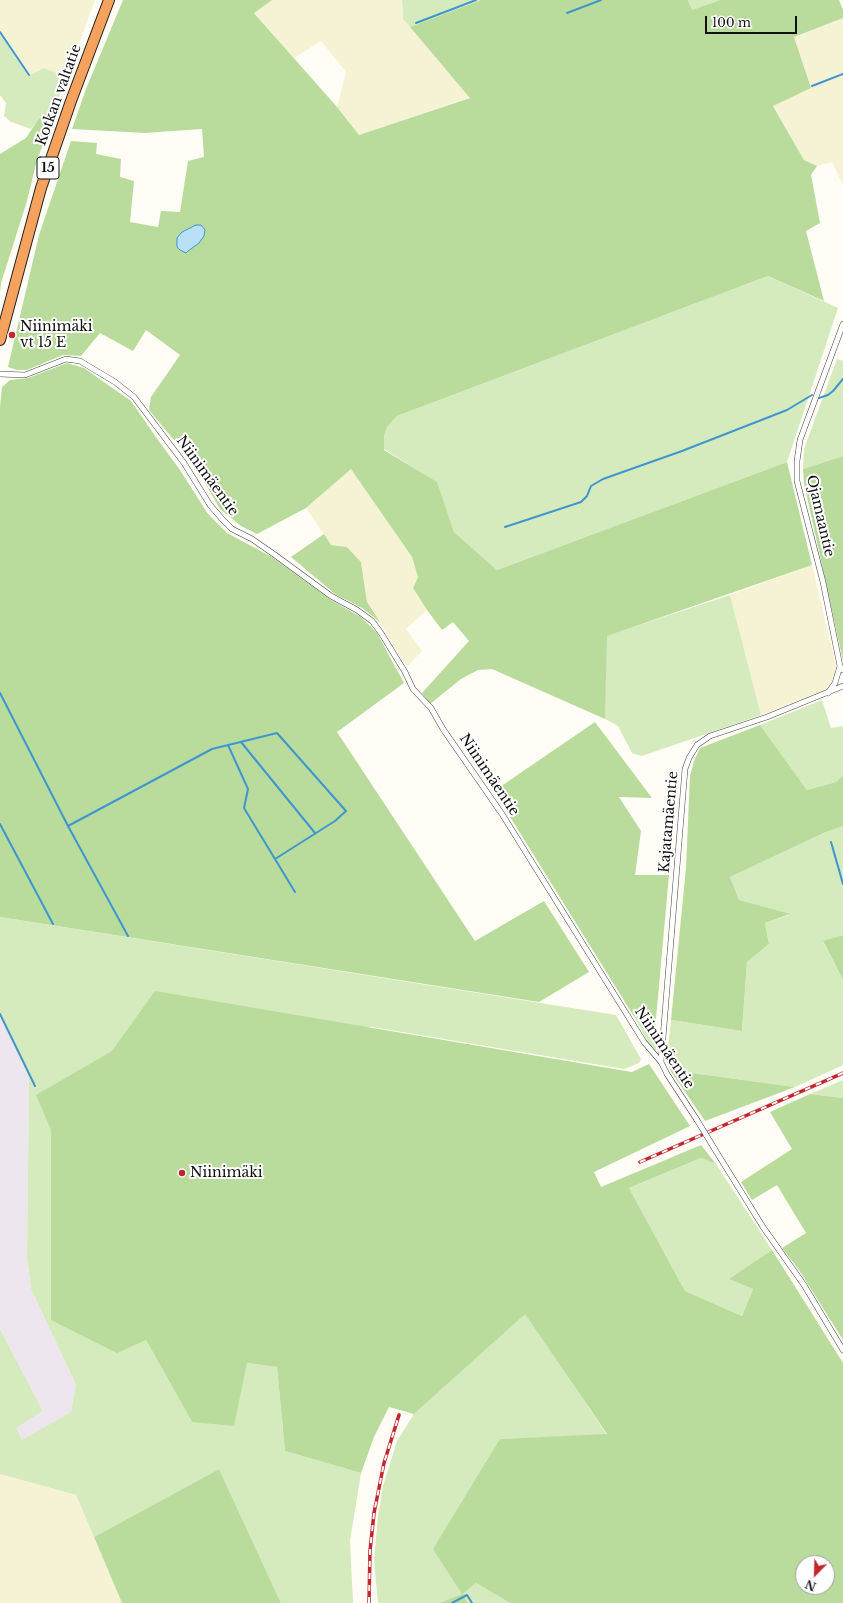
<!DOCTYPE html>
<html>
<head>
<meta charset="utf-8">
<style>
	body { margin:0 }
	#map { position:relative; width:843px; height:1603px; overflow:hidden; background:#fffdf5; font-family:"Libre Baskerville",serif }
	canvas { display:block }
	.north { position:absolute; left:795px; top:1555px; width:40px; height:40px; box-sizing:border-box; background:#fff; border:1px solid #a0a0a0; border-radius:50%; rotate:203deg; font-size:11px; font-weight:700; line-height:16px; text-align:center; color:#111 }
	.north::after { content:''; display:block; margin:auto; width:14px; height:18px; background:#c4262e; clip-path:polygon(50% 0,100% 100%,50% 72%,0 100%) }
	.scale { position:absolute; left:705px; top:16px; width:92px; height:18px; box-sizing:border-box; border:2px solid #111; border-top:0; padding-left:5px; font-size:12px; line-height:14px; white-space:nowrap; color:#111; -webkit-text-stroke:3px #fff; paint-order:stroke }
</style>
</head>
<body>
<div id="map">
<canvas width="843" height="1603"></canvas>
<div class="north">N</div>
<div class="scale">100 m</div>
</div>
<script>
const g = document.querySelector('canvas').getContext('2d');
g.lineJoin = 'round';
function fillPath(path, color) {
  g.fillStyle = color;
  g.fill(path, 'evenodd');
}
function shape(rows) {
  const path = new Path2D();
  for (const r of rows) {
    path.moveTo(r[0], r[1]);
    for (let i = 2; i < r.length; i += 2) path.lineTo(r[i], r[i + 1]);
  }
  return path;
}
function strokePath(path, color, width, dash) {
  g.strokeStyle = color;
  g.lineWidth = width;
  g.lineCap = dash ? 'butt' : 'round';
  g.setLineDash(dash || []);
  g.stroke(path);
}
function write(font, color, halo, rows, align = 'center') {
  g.font = font + ' "Libre Baskerville",serif';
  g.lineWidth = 4;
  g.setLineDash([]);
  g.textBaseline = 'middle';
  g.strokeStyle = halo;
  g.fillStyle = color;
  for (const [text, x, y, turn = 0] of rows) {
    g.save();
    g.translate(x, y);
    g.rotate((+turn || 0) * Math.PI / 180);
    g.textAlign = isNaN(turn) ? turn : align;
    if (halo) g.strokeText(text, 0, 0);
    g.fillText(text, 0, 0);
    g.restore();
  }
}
fillPath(shape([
	[0,1013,29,1078,27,1256,31,1289,76,1385,71,1412,22,1441,15,1428,43,1411,0,1329]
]), '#eee6ef');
fillPath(shape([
	[0,0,95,0,67,77,44,68,28,76,0,34],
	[272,0,402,0,403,19,471,97,359,135,337,107,346,72,321,41,294,58,254,12],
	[843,18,843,185,832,162,817,166,804,160,773,105,811,88,794,37],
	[351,468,412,557,418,577,413,588,427,610,406,629,422,651,407,667,367,602,361,562,347,547,331,545,306,508],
	[812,565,836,666,835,675,827,688,822,691,761,715,730,595],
	[0,1474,76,1495,122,1603,0,1603]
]), '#f6f3d4');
fillPath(shape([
	[402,0,481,0,410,27,403,19],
	[688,0,720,0,692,10],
	[0,34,28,76,44,68,67,77,53,111,46,113,39,118,31,129,11,122,4,116,6,103,0,95],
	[768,276,838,308,787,462,497,570,454,532,436,482,384,449,384,436,387,427,397,416],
	[837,359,843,361,843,456,803,469,804,449],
	[730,595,761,715,642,756,632,753,618,726,605,719,606,636],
	[822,700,831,728,843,726,843,775,836,782,807,790,760,725],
	[843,826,843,935,823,942,843,980,843,1065,795,1087,670,1070,667,1059,671,1020,742,1031,747,962,769,944,765,923,789,915,739,900,730,877,826,832],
	[0,917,616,1015,641,1059,639,1063,624,1069,372,1027,175,1033,51,1300,51,1320,146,1340,192,1422,247,1363,277,1367,285,1451,361,1473,350,1541,353,1603,281,1603,219,1469,94,1537,76,1495,0,1474,0,1329,43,1411,16,1428,22,1440,71,1412,76,1385,31,1289,27,1256,29,1078,0,1013],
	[51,1130,58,1195,51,1288],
	[633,1015,656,1018,656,1051,652,1049],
	[843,1080,843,1098,810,1094],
	[701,1158,716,1164,772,1250,730,1279,753,1289,742,1316,685,1291,629,1188],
	[525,1313,607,1435,500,1439,463,1594,476,1583,510,1603,467,1603,463,1595,440,1603,378,1603,374,1560,378,1516,383,1486,397,1441,414,1414]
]), '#d5ebbd');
fillPath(shape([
	[123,0,272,0,254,13,337,107,359,135,470,98,410,27,481,0,688,0,692,10,720,0,839,0,843,10,843,18,794,37,811,88,773,106,804,160,817,166,811,175,820,223,806,231,824,301,768,276,397,416,387,427,384,436,384,450,437,482,454,532,497,570,787,462,812,565,607,636,605,719,492,669,478,670,461,679,430,704,422,693,469,641,453,622,442,630,427,610,413,588,418,577,412,557,351,469,306,508,257,534,241,526,220,509,194,464,149,410,151,397,180,355,146,330,133,351,100,333,81,356,63,355,27,370,17,370,8,367,39,235,71,141,97,143,96,154,121,159,120,177,134,181,130,222,158,227,161,211,180,212,188,161,204,157,202,129,145,133,72,129,86,89],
	[53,111,53,118,37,160,27,201,1,283,0,293,0,154,26,138,39,118,46,113],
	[67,363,84,368,131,401,158,440,180,470,208,514,227,533,272,557,331,600,361,617,377,633,404,683,337,732,475,941,544,901,589,972,539,1002,0,917,0,407,2,387,10,380,28,378],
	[843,456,843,661,804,483,803,469],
	[324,534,331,545,347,547,361,562,367,602,380,622,362,608,335,594,291,557],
	[595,722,652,798,619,797,641,831,635,875,669,875,656,1018,633,1015,494,791],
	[760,725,807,790,836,782,843,775,843,826,826,832,730,877,739,900,790,914,765,923,769,944,747,962,742,1031,671,1020,686,868,690,776,694,761,700,748],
	[843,935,843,980,823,941],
	[155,991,632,1072,649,1064,690,1126,594,1172,601,1187,701,1145,716,1164,701,1158,629,1188,685,1291,742,1316,753,1289,729,1279,772,1250,843,1363,843,1603,510,1603,476,1583,463,1594,467,1603,440,1603,462,1594,433,1549,500,1439,607,1434,525,1314,414,1414,389,1407,374,1437,361,1473,285,1451,277,1367,247,1363,234,1426,192,1422,146,1340,117,1353,51,1320,51,1130,36,1095,112,1051],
	[803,1563,827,1563,827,1587,803,1587],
	[670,1070,795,1087,705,1121],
	[810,1094,843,1098,843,1340,799,1270,782,1248,806,1233,777,1185,752,1200,741,1182,792,1149,770,1112],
	[219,1469,281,1603,122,1603,94,1537]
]), '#b9dc9c');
const water = shape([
	[196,225,201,225,205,230,204,236,199,243,188,251,186,253,180,250,177,247,177,238,182,232,196,225]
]);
fillPath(water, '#b9e0f7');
strokePath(water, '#3f96cf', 1);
strokePath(shape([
	[567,13,601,0],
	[416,23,476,0],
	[0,32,29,75],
	[812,86,843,74],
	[819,398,828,395,833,391,843,379],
	[505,527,581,502,587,496,591,486,603,479,682,451,787,410,812,395],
	[0,693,68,826,128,936],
	[241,742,315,833],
	[228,745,248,789,244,808,295,892],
	[0,824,53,924],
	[68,826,212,749,277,733,346,811,335,821,275,859],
	[831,842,843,884],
	[0,1014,35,1086],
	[452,1603,467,1595,472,1603]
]), '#3f96cf', 2);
const street = shape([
	[843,324,800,440,797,461,797,481,823,582,840,666,843,670],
	[0,374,25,375,66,359,80,361,115,382,134,397,184,463,210,505,223,520,232,529,252,539,275,555,331,596,357,610,372,621,381,633,405,672,413,689,431,708,443,729,502,814,644,1042,661,1062,667,1074,697,1120],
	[828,693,835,683,840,666],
	[661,1062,685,769,689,758,697,745,710,736,767,717,843,686],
	[714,1148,763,1227,804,1285,843,1350]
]);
const highway = shape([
	[0,340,41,188,71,101,109,0]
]);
strokePath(street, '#444', 6);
strokePath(highway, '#222', 12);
strokePath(street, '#fff', 5);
strokePath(highway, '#f5a25d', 10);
const rail = shape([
	[640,1162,843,1073],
	[369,1603,370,1551,374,1513,384,1463,399,1415]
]);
strokePath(rail, '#c4262e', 3.5);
strokePath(rail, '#fff', 2, [6]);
const streetBridge = shape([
	[697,1120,714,1148]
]);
strokePath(streetBridge, '#444', 6, []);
strokePath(streetBridge, '#fff', 5);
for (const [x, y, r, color] of [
	[12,335,4,"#c4262e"],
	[182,1173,4,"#c4262e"]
]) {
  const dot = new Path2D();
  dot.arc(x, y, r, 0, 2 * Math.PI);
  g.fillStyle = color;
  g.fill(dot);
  strokePath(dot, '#fff', 1.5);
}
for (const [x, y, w] of [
	[48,168,22]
]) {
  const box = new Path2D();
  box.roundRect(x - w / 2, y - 11, w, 22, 3);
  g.fillStyle = '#fff';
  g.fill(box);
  strokePath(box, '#111', 1);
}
write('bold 13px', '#111', null, [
	["15",48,168]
]);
write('14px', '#111', '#fff', [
	["Kotkan valtatie",59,95,-70],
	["Niinimäentie",207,476,54],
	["Ojamaantie",820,516,77],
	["Niinimäentie",489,775,56],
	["Kajatamäentie",669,822,-85],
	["Niinimäentie",664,1048,56]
]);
write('14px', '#111', '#fff', [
	["Niinimäki",20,327],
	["vt 15 E",20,343],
	["Niinimäki",190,1173]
], 'left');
</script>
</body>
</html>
